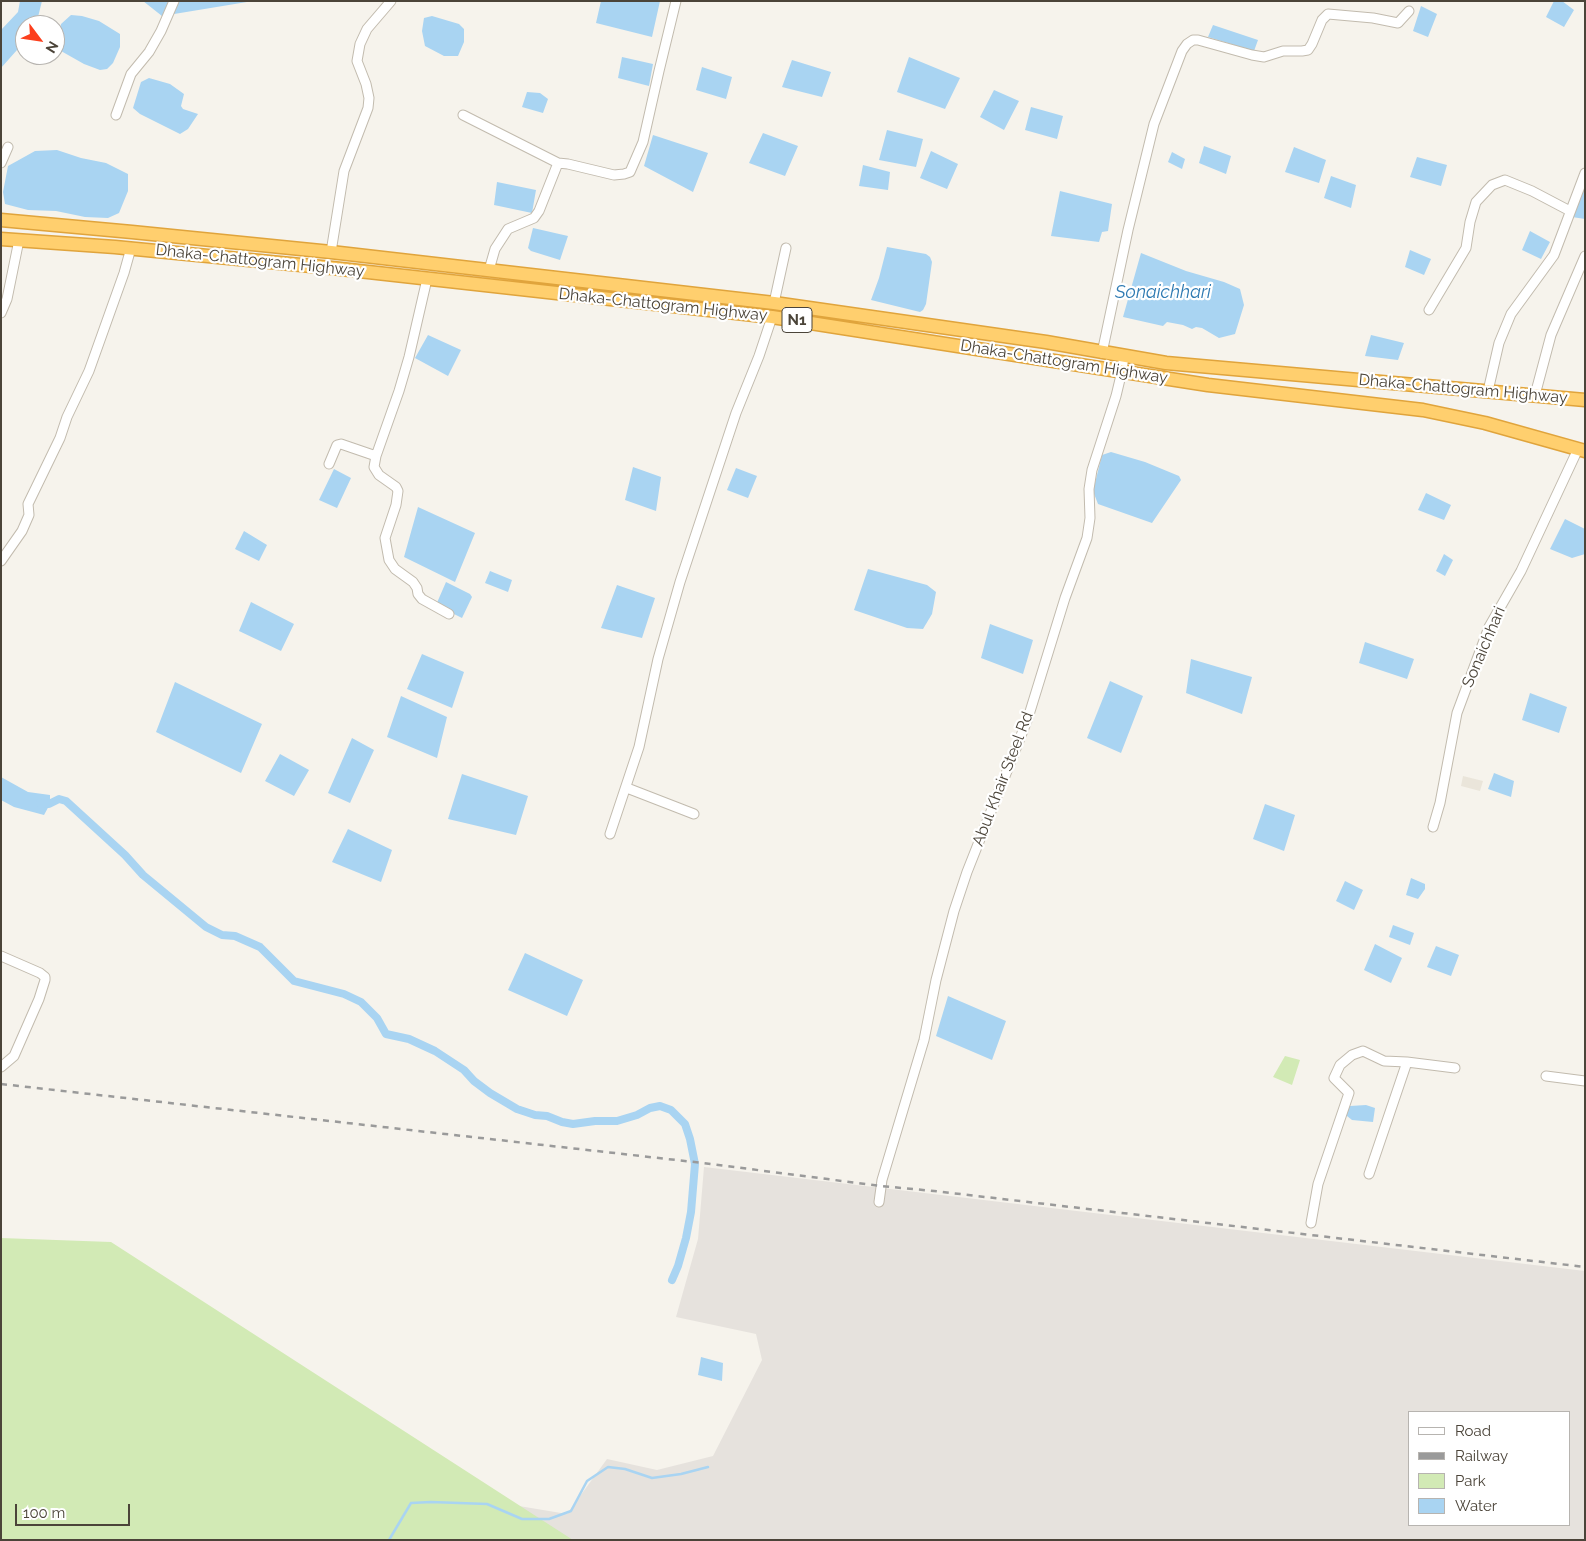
<!DOCTYPE html>
<html>
<head>
<meta charset="utf-8">
<style>
	body { margin:0 }
	#map { position:relative; width:1586px; height:1541px; overflow:hidden; background:#f6f3ec; font-family:Raleway,sans-serif }
	canvas { display:block }
	.frame { position:absolute; inset:0; border:2px solid #4b4439; pointer-events:none }
	.legend { position:absolute; left:1408px; top:1411px; width:162px; height:115px; box-sizing:border-box; background:#fff; border:1px solid #b7b4b0; margin:0; padding:6px 9px; list-style:none; font-size:15px; color:#4b4439 }
	.legend li { display:flex; align-items:center; gap:10px; height:25px }
	.legend b { width:25px; border:1px solid #b7b4b0 }
	.north { position:absolute; left:15px; top:15px; width:50px; height:50px; box-sizing:border-box; background:#fff; border:1px solid #b7b4b0; border-radius:50%; rotate:121deg; font-size:14px; font-weight:700; line-height:20px; text-align:center; color:#4b4439 }
	.north::after { content:''; display:block; margin:auto; width:18px; height:22px; background:#fc3f1d; clip-path:polygon(50% 0,100% 100%,50% 72%,0 100%) }
	.scale { position:absolute; left:15px; top:1504px; width:115px; height:22px; box-sizing:border-box; border:2px solid #4b4439; border-top:0; padding-left:6px; font-size:15px; line-height:18px; white-space:nowrap; color:#4b4439; -webkit-text-stroke:4px #fff; paint-order:stroke }
</style>
</head>
<body>
<div id="map">
<canvas width="1586" height="1541"></canvas>
<div class="frame"></div>
<ul class="legend">
<li><b style="height:6px;background:#fff"></b>Road</li>
<li><b style="height:6px;background:#9a9a9a"></b>Railway</li>
<li><b style="height:14px;background:#d2eab5"></b>Park</li>
<li><b style="height:14px;background:#a9d4f2"></b>Water</li>
</ul>
<div class="north">N</div>
<div class="scale">100 m</div>
</div>
<script>
const g = document.querySelector('canvas').getContext('2d');
g.lineJoin = 'round';
function fillPath(path, color) {
  g.fillStyle = color;
  g.fill(path, 'evenodd');
}
function shape(rows) {
  const path = new Path2D();
  for (const r of rows) {
    path.moveTo(r[0], r[1]);
    for (let i = 2; i < r.length; i += 2) path.lineTo(r[i], r[i + 1]);
  }
  return path;
}
function strokePath(path, color, width, dash) {
  g.strokeStyle = color;
  g.lineWidth = width;
  g.lineCap = dash ? 'butt' : 'round';
  g.setLineDash(dash || []);
  g.stroke(path);
}
function write(font, color, halo, rows, align = 'center') {
  g.font = font + ' Raleway,sans-serif';
  g.lineWidth = 4.5;
  g.setLineDash([]);
  g.textBaseline = 'middle';
  g.strokeStyle = halo;
  g.fillStyle = color;
  for (const [text, x, y, turn = 0] of rows) {
    g.save();
    g.translate(x, y);
    g.rotate((+turn || 0) * Math.PI / 180);
    g.textAlign = isNaN(turn) ? turn : align;
    if (halo) g.strokeText(text, 0, 0);
    g.fillText(text, 0, 0);
    g.restore();
  }
}
fillPath(shape([
	[1463,776,1483,781,1480,791,1461,786]
]), '#eae5da');
fillPath(shape([
	[704,1167,1585,1271,1585,1540,403,1540,435,1492,567,1514,607,1459,657,1470,713,1456,762,1360,756,1334,676,1317,698,1239],
	[1410,1412,1570,1412,1570,1525,1410,1525]
]), '#e6e2dd');
fillPath(shape([
	[1285,1056,1300,1060,1292,1085,1273,1077],
	[1,1238,111,1242,573,1540,1,1540]
]), '#d2eab5');
fillPath(shape([
	[20,1,42,1,36,25,25,25,25,41,1,68,1,30,18,12],
	[143,1,253,1,162,16],
	[601,1,660,1,652,37,596,23],
	[1554,1,1562,1,1574,10,1564,27,1546,17],
	[1421,6,1437,14,1428,37,1413,31],
	[71,15,82,16,99,21,120,34,120,47,113,63,107,69,100,70,84,64,61,51,59,40,61,24],
	[432,16,459,24,464,29,464,42,458,56,444,56,425,46,422,31,424,18],
	[1213,25,1258,40,1254,51,1208,37],
	[622,57,653,64,649,86,618,78],
	[909,57,960,78,945,109,897,92],
	[792,60,831,72,822,97,782,87],
	[702,67,732,77,726,99,696,90],
	[149,78,170,84,184,94,181,106,183,109,198,114,188,129,180,134,140,114,133,108,141,82],
	[994,90,1019,101,1004,130,980,117],
	[527,92,540,93,548,99,543,113,522,107],
	[1031,107,1063,116,1057,139,1025,130],
	[887,130,923,139,916,167,879,160],
	[763,133,798,146,785,176,749,163],
	[653,135,708,153,693,192,644,166],
	[1204,146,1231,156,1226,174,1199,163],
	[1294,147,1326,160,1319,183,1285,172],
	[57,150,81,158,106,163,128,174,128,191,119,213,108,218,85,217,56,211,28,210,5,204,3,192,8,166,35,151],
	[931,151,958,164,947,189,920,178],
	[1172,152,1185,159,1182,169,1168,162],
	[1417,157,1447,165,1441,186,1410,177],
	[863,165,890,172,888,190,859,186],
	[1331,176,1356,185,1351,208,1324,198],
	[497,182,536,190,532,213,494,205],
	[1585,185,1585,219,1572,217],
	[1060,191,1112,204,1108,231,1102,232,1099,242,1051,236],
	[533,228,568,236,560,260,531,251,528,248],
	[1530,231,1550,242,1541,259,1522,250],
	[887,247,926,254,930,257,932,262,926,304,923,310,920,312,871,300,879,278],
	[1410,250,1431,259,1424,275,1405,267],
	[1141,253,1186,271,1224,282,1240,289,1244,305,1235,334,1219,338,1202,328,1196,327,1192,329,1183,325,1167,322,1163,326,1123,317],
	[428,335,461,350,448,376,415,358],
	[1371,335,1404,343,1398,360,1365,356],
	[1111,452,1145,462,1179,476,1181,480,1152,523,1098,504,1093,491,1102,455],
	[633,467,661,477,656,511,625,500],
	[736,468,757,476,748,498,727,490],
	[334,469,351,478,337,508,319,500],
	[1426,493,1451,505,1444,520,1418,510],
	[418,507,475,533,455,582,404,557],
	[1565,519,1585,529,1585,554,1572,558,1550,549],
	[244,531,267,545,259,561,235,549],
	[1444,554,1453,560,1445,576,1436,571],
	[868,569,927,585,936,592,932,614,923,629,907,628,854,610],
	[490,571,512,580,508,592,485,583],
	[446,582,470,594,472,597,462,618,436,605],
	[617,585,655,598,642,638,601,628],
	[251,602,294,624,281,651,239,631],
	[990,624,1033,640,1023,674,981,658],
	[1365,642,1414,659,1407,679,1359,663],
	[422,654,464,672,452,708,407,689],
	[1191,659,1252,677,1242,714,1186,693],
	[1110,681,1143,696,1121,753,1087,738],
	[175,682,262,724,241,773,156,732],
	[1530,693,1567,707,1559,733,1522,720],
	[401,696,447,717,437,758,387,737],
	[352,738,374,750,350,803,328,793],
	[280,754,309,770,294,796,265,781],
	[1494,773,1514,781,1511,797,1488,789],
	[462,774,528,796,516,835,448,819],
	[1,777,28,792,50,795,50,804,44,815,14,807,1,800],
	[1265,804,1295,815,1284,851,1253,839],
	[348,829,392,850,381,882,332,862],
	[1411,878,1425,884,1425,889,1418,899,1406,895],
	[1345,881,1363,890,1354,910,1336,901],
	[1393,925,1414,933,1410,945,1389,937],
	[1375,944,1402,958,1391,983,1364,970],
	[1436,946,1459,955,1451,976,1427,967],
	[525,953,583,980,567,1016,508,990],
	[948,996,1006,1021,992,1060,936,1036],
	[1366,1105,1375,1108,1373,1122,1352,1120,1347,1116,1347,1111,1350,1106],
	[701,1357,723,1363,722,1381,698,1375]
]), '#a9d4f2');
strokePath(shape([
	[389,1540,411,1503,431,1502,487,1504,522,1519,549,1519,571,1511,587,1481,608,1467,625,1469,652,1478,681,1474,708,1467]
]), '#a9d4f2', 2.5);
strokePath(shape([
	[40,803,49,804,59,799,66,801,125,855,143,875,206,927,222,935,235,936,260,947,294,981,344,994,361,1002,377,1018,386,1034,409,1039,435,1051,464,1070,474,1081,490,1093,517,1109,535,1115,547,1116,562,1122,573,1124,595,1121,617,1121,637,1115,650,1108,660,1106,671,1110,685,1124,690,1139,695,1164,691,1212,686,1238,678,1266,672,1280]
]), '#a9d4f2', 8);
const minor = shape([
	[116,115,131,74,149,52,161,31,174,1],
	[463,115,558,163],
	[1,163,8,147],
	[331,252,344,171,368,108,369,98,366,84,357,61,360,44,367,29,391,1],
	[489,270,495,249,508,229,534,218,539,211,558,163,568,164,614,175,624,174,630,172,643,142,659,71,676,1],
	[427,279,409,357,399,391,376,456,374,467,379,475,396,487,398,491,396,505,385,538,389,560,395,569,413,582,417,588,418,594,422,599,449,614],
	[774,303,786,248],
	[1429,310,1466,248,1470,222,1476,202,1492,185,1505,180,1532,191,1570,211],
	[1,313,7,299,19,240],
	[1102,353,1128,230,1154,124,1182,51,1187,44,1193,40,1198,40,1252,55,1264,57,1283,51,1302,51,1308,50,1312,44,1322,20,1328,14,1373,18,1398,23,1409,11],
	[1488,391,1499,343,1511,314,1554,255,1585,173],
	[1535,395,1551,335,1585,256],
	[329,464,337,445,341,444,376,456],
	[1,561,22,531,29,515,28,504,60,438,67,417,89,371,124,273,131,248],
	[627,788,694,814],
	[1433,827,1440,803,1457,713,1489,627,1521,571,1578,449],
	[610,834,639,747,658,659,680,582,736,413,759,356,772,317],
	[1,956,40,973,45,977,45,980,39,999,14,1056,1,1067],
	[1546,1076,1585,1081],
	[1369,1174,1407,1062],
	[879,1202,882,1180,924,1040,936,980,954,911,967,872,1028,718,1065,598,1087,538,1090,518,1089,489,1092,470,1116,396,1122,371,1124,356],
	[1311,1223,1318,1184,1349,1093,1334,1078,1340,1065,1352,1055,1363,1051,1384,1061,1407,1062,1455,1068]
]);
const highway = shape([
	[1,220,132,232,331,252,774,303,1046,342,1166,363,1585,400],
	[1,239,115,247,332,268,772,317,1208,385,1423,410,1485,423,1585,451]
]);
strokePath(minor, '#c2bbae', 11);
strokePath(highway, '#e0a43c', 15);
strokePath(minor, '#fff', 9);
strokePath(highway, '#ffcf6e', 12);
strokePath(shape([
	[1,1084,703,1163,881,1186,934,1191,1585,1267]
]), '#9a9a9a', 2.5, [6, 6]);
for (const [x, y, w] of [
	[797,320,30]
]) {
  const box = new Path2D();
  box.roundRect(x - w / 2, y - 12.5, w, 25, 4);
  g.fillStyle = '#fff';
  g.fill(box);
  strokePath(box, '#4b4439', 1);
}
write('bold 15px', '#4b4439', null, [
	["N1",797,320]
]);
write('16px', '#4b4439', '#fff', [
	["Dhaka-Chattogram Highway",260,261,6],
	["Dhaka-Chattogram Highway",663,305,6],
	["Dhaka-Chattogram Highway",1064,362,9],
	["Dhaka-Chattogram Highway",1463,389,5],
	["Sonaichhari",1484,647,-67],
	["Abul Khair Steel Rd",1003,779,-69]
]);
write('italic 18px', '#2e7ab2', '#fff', [
	["Sonaichhari",1163,293]
]);
</script>
</body>
</html>
